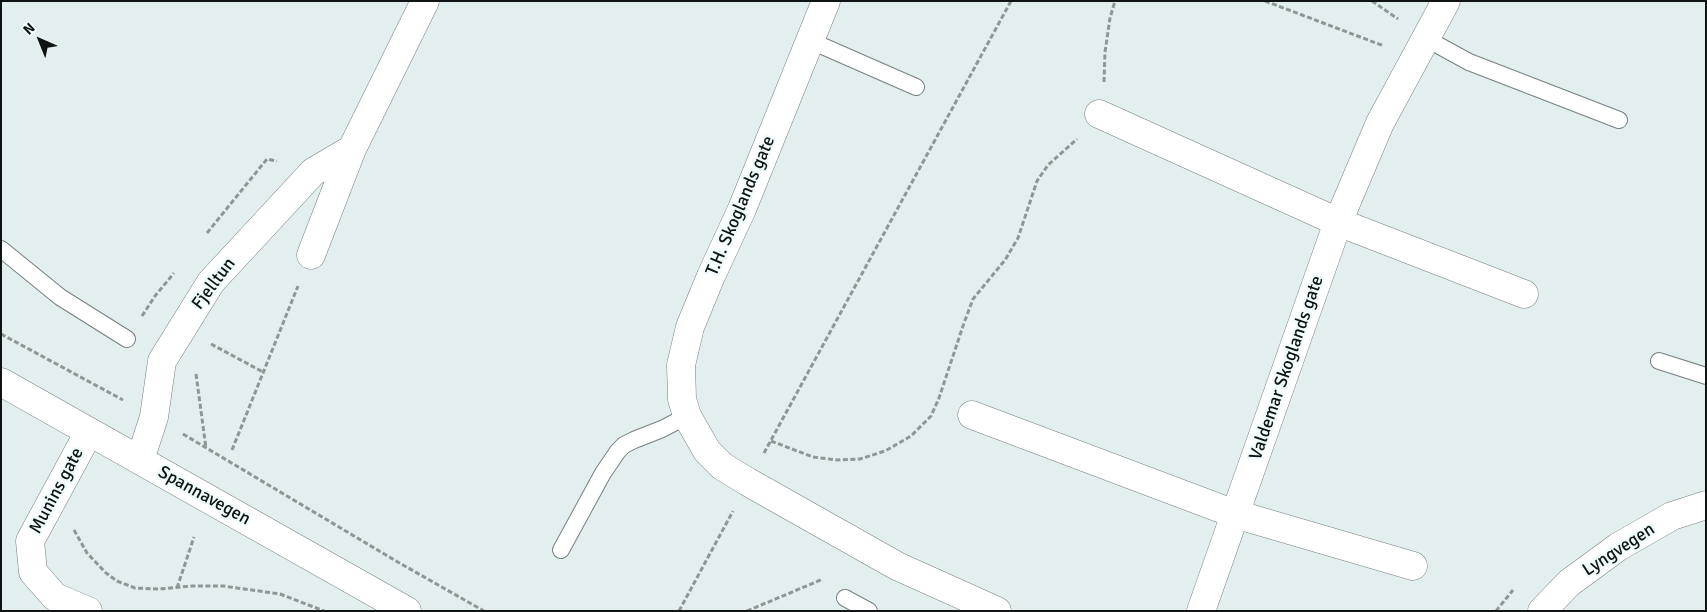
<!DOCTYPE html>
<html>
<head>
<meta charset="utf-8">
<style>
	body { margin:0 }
	#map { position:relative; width:1707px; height:612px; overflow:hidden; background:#e3eeee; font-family:Signika,sans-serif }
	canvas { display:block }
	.frame { position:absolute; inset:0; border:2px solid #0f1313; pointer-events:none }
	.north { position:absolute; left:15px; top:15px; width:50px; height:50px; -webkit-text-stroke:4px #f0fbfc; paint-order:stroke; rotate:316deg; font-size:14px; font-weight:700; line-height:20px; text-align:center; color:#0f1313 }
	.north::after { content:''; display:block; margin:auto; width:18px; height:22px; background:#0f1313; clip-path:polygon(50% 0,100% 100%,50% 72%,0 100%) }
</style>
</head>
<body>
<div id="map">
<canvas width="1707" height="612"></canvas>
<div class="frame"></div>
<div class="north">N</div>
</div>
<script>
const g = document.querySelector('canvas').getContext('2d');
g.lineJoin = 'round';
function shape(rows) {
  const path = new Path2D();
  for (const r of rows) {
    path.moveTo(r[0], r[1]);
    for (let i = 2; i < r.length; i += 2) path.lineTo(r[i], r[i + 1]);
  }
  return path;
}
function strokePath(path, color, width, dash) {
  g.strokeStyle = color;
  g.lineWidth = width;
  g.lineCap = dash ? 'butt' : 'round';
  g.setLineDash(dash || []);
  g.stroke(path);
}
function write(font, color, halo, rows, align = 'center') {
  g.font = font + ' Signika,sans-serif';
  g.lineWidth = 5;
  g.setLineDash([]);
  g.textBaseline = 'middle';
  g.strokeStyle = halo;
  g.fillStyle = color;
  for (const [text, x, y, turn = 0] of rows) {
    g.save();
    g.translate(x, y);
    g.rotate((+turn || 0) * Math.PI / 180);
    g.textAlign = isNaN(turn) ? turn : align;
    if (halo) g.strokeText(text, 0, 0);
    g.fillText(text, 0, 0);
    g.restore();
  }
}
const lane = shape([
	[1425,38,1469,62,1619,120],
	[811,41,916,87],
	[1,249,60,297,127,339],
	[1659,361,1706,376],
	[561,550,603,473,618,451,624,445,634,440,662,429,687,416],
	[845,598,869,611]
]);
const street = shape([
	[826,1,742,209,711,276,690,327,681,365,682,399,687,416,707,451,722,466,748,482,897,566,997,611],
	[1099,114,1338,222,1524,294],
	[311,255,352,149,425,1],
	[972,415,1235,514,1413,566],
	[140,460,154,417,162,361,211,282,313,172,352,149],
	[88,611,55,597,33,572,30,541,89,432],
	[1201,611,1338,222,1380,123,1446,1],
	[1542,611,1569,583,1618,547,1672,516,1706,505]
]);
const secondary = shape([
	[1,382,407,611]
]);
strokePath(lane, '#768080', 18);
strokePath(street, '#768080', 29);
strokePath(secondary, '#768080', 29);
strokePath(shape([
	[1265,1,1384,46],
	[1372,1,1398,19],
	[1104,82,1105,52,1110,18,1115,1],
	[207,233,267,159,277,161],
	[142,316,155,296,174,273],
	[1,334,123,400],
	[211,344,263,372],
	[196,374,206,448],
	[183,434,396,561,484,611],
	[771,441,813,457,837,460,860,459,885,451,911,436,931,416,939,398,964,323,973,299,1005,260,1018,238,1037,181,1048,165,1077,139],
	[232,450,298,286],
	[764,453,1011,1],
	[74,530,87,553,106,573,117,581,135,588,159,589,192,586,223,586,280,594,324,611],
	[177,588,194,537],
	[679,611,733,511],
	[747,611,823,579],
	[1496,611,1513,590]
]), '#8e9696', 3, [5, 2.5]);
strokePath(lane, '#fff', 16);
strokePath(street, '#fff', 28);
strokePath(secondary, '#fff', 28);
write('18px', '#0f1313', '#f0fbfc', [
	["T.H. Skoglands gate",741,206,-67],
	["Fjelltun",214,284,-53],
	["Valdemar Skoglands gate",1287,368,-71],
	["Munins gate",57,491,-62],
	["Spannavegen",204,496,29],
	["Lyngvegen",1619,550,-33]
]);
</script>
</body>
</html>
